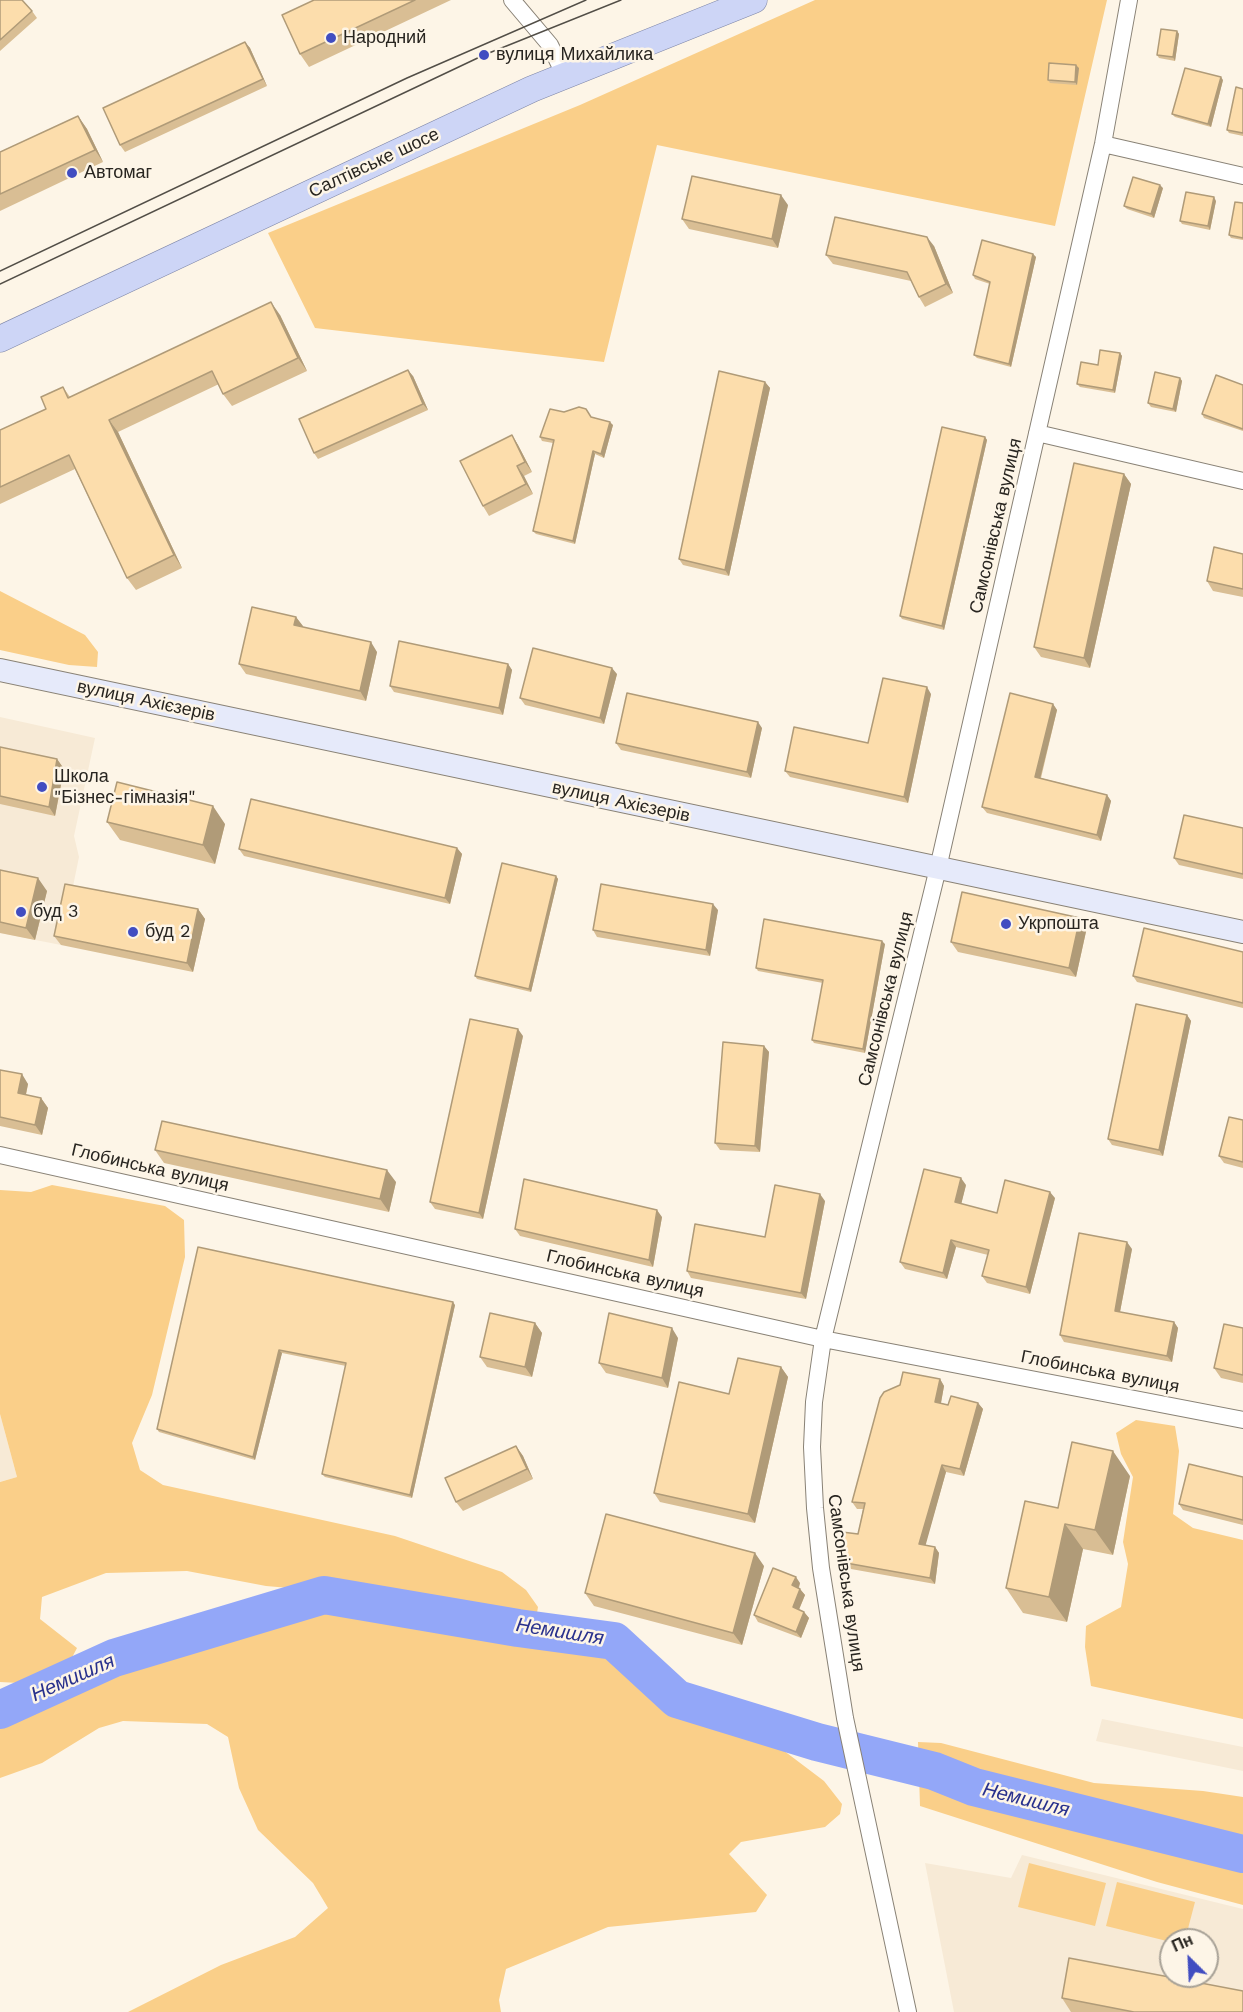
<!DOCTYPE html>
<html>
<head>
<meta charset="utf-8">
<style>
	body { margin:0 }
	#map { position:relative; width:1243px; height:2012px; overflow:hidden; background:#fdf5e7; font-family:"Work Sans",sans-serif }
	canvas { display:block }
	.north { position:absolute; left:1159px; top:1928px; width:60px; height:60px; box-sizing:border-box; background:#fdf5e7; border:2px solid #a8a297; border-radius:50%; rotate:336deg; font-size:16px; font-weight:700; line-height:24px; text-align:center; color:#282520 }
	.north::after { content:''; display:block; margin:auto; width:21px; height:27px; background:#414dc1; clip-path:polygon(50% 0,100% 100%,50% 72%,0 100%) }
</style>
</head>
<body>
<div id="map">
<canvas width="1243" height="2012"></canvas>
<div class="north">Пн</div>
</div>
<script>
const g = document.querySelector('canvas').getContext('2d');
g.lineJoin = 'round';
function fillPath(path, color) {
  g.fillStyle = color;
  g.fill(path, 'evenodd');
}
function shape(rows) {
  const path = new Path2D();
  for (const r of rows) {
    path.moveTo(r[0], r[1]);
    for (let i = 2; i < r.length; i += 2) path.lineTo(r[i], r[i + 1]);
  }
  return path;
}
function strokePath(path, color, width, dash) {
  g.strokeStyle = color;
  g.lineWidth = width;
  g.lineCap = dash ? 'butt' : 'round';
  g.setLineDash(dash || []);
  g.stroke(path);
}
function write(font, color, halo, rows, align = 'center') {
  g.font = font + ' "Work Sans",sans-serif';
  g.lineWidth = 5;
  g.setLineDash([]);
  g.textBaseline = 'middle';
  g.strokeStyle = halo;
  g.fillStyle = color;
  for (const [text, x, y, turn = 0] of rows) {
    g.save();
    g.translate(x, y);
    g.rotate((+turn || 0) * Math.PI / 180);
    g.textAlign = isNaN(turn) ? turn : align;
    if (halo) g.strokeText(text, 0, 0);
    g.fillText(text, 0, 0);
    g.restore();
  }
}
fillPath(shape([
	[0,717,95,738,74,836,79,857,61,945,0,933],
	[0,1414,17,1477,0,1482],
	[1102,1719,1243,1747,1243,1771,1096,1741],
	[1022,1855,1243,1909,1243,2012,954,2012,925,1863,1011,1878],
	[1171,1940,1207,1940,1207,1976,1171,1976]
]), '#f7ead6');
fillPath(shape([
	[815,0,1107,0,1055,226,657,145,604,362,315,328,268,233,580,105],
	[0,591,85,635,98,652,97,667,69,665,0,650],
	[52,1185,165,1206,184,1220,185,1257,152,1395,132,1443,140,1470,163,1485,395,1536,502,1572,526,1590,538,1607,536,1619,520,1620,342,1589,313,1590,266,1586,187,1571,106,1573,42,1597,40,1619,77,1648,65,1671,19,1683,0,1682,0,1482,17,1477,0,1414,0,1190,31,1192],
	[1136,1420,1175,1426,1179,1451,1173,1514,1193,1528,1243,1540,1243,1719,1091,1686,1085,1647,1086,1626,1121,1607,1128,1564,1123,1542,1133,1477,1121,1454,1116,1433],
	[332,1606,609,1649,679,1714,775,1744,824,1781,842,1804,840,1814,825,1827,741,1842,729,1854,767,1895,756,1912,608,1927,506,1969,499,2000,501,2012,128,2012,221,1965,295,1937,328,1908,313,1883,258,1830,239,1788,228,1737,207,1724,123,1721,99,1728,42,1763,0,1778,0,1697,46,1700,116,1670,233,1629],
	[918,1742,941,1743,1094,1783,1203,1791,1243,1797,1243,1905,1157,1882,920,1806],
	[1029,1863,1106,1883,1095,1926,1018,1907],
	[1117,1882,1195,1902,1185,1940,1171,1940,1171,1942,1106,1926]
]), '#facf89');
strokePath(shape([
	[0,1710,114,1658,324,1595,518,1628,614,1641,677,1699,817,1742,934,1771,974,1787,1243,1854]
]), '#93a7f8', 38);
const street = shape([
	[512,0,550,45,565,76],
	[1103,144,1243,176],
	[1037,433,1243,481],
	[0,1155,823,1339,1243,1420],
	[908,2012,845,1718,821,1568,815,1508,812,1447,814,1402,823,1339,938,868,1103,144,1129,0]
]);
const secondary = shape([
	[0,670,1243,932]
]);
const primary = shape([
	[0,339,532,89,754,0]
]);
strokePath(street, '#898276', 18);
strokePath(secondary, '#898276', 24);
strokePath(primary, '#7d85a7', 27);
strokePath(street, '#fff', 16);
strokePath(secondary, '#e6eafa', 22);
strokePath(primary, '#cdd5f6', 26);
strokePath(shape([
	[0,271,407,78,586,0],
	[0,284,484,55,621,0]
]), '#524e47', 1.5);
fillPath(shape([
	[0,0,32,11,37,18,0,51],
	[314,0,451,0,309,67,300,54],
	[1177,31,1179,34,1175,61,1159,58,1157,55],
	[245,42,250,48,267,86,125,152,120,145],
	[1079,68,1077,85,1050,83,1048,80],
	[1223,80,1211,127,1175,117,1172,114],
	[1243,89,1243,136,1229,133,1227,130],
	[78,116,87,129,103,162,0,211,0,152],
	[1163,188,1154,218,1127,209,1124,206],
	[1216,201,1210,230,1182,224,1180,221],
	[1243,203,1243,240,1231,238,1229,235],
	[788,205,778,248,689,229,682,219],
	[934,246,953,293,925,307,919,297,911,281,833,264,826,255],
	[1033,254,1036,257,1011,367,977,358,974,355,990,284,975,279,973,275],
	[280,315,307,371,232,406,223,394,219,384,118,432,182,568,136,590,127,578,75,469,0,504,0,430,46,409,63,387,70,397],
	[1120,353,1122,356,1115,393,1080,387,1077,384,1098,365],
	[413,376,428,410,318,459,314,453],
	[1180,378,1182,381,1176,412,1151,407,1148,403],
	[765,382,770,388,729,576,683,565,679,559],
	[1243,385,1243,431,1204,418,1202,414],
	[564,412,591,417,613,425,604,458,595,454,575,544,536,534,533,531,553,443,542,441,540,437],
	[512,435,518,445,532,472,524,476,533,494,489,516,483,506],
	[985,437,987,440,944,630,902,619,900,616],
	[1124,474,1131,484,1090,668,1041,657,1034,647],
	[1243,554,1243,597,1213,591,1207,581],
	[296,617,303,627,377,652,366,701,246,674,239,664],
	[508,664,512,670,503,715,394,692,390,686],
	[617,674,604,724,525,705,520,698],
	[931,694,908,803,790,777,785,771,868,743],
	[1053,704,1057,710,1041,778,1107,795,1111,801,1101,841,987,813,982,807],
	[762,728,751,778,621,750,616,743],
	[0,747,57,759,64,769,55,816,0,804],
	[107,822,225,824,215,864,120,840],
	[1243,828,1243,879,1179,865,1174,858],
	[457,848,462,854,450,904,244,856,239,849],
	[0,870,47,891,35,940,0,933],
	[556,876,558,879,531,992,477,979,475,976],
	[198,909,205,919,193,972,61,945,54,936],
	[718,910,710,956,597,937,593,930],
	[1080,918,1087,927,1076,977,958,952,951,942],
	[885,944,865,1053,814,1043,812,1040,823,983,758,971,756,968],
	[1243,952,1243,1008,1137,982,1133,976],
	[1187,1015,1191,1021,1163,1156,1112,1145,1108,1139],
	[523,1036,483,1219,435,1209,430,1202],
	[764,1046,769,1052,760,1152,720,1150,715,1143],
	[0,1070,28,1084,26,1095,41,1098,48,1108,42,1135,0,1126],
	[1243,1120,1243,1168,1224,1163,1219,1156],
	[155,1150,396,1182,389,1212,164,1163],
	[966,1185,961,1204,997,1213,1055,1198,1030,1294,987,1283,982,1276,988,1255,956,1247,947,1279,905,1269,900,1262],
	[825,1201,806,1299,691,1278,687,1271,765,1237],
	[662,1217,653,1267,520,1236,515,1229],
	[198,1247,455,1305,412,1498,325,1477,322,1474,346,1366,282,1353,255,1460,159,1432,157,1429],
	[1132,1249,1120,1312,1174,1322,1178,1328,1172,1362,1064,1342,1060,1335],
	[535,1323,542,1333,532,1377,487,1367,480,1357],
	[1243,1328,1243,1383,1221,1378,1214,1368],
	[678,1338,668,1388,606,1373,599,1363],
	[781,1367,788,1377,755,1523,660,1502,654,1493,729,1394],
	[940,1379,944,1386,941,1403,948,1405,978,1403,983,1409,964,1476,946,1472,925,1545,935,1547,939,1553,935,1584,851,1569,846,1563,858,1534,863,1509,857,1509,852,1502],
	[516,1446,523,1456,533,1479,463,1511,456,1502],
	[1130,1476,1113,1555,1083,1549,1067,1622,1023,1613,1006,1588,1058,1508],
	[1243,1477,1243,1525,1183,1510,1179,1504],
	[764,1566,742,1645,594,1606,585,1593],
	[800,1583,799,1588,805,1595,799,1610,804,1612,809,1618,801,1638,758,1622,754,1615],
	[1062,1998,1243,2012,1071,2012]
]), '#d9be94');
fillPath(shape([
	[1177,31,1179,34,1175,61,1173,57],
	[245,42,250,48,267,86,263,79],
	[1076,65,1079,68,1077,85,1075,82],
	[1221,77,1223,80,1211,127,1208,124],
	[78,116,87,129,103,162,95,150],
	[1160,185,1163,188,1154,218,1151,214],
	[781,195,788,205,778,248,772,239],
	[1214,197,1216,201,1210,230,1208,226],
	[927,237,934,246,953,293,946,284],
	[1033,254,1036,257,1011,367,1009,364],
	[271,302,280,315,307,371,298,358],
	[1120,353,1122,356,1115,393,1113,390],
	[408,370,413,376,428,410,423,404],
	[1180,378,1182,381,1176,412,1173,409],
	[765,382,770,388,729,576,725,570],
	[109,420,118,432,182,568,174,555],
	[610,422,613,425,604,458,601,454],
	[512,435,518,445,532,472,525,462],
	[985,437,987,440,944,630,942,626],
	[593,451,595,454,575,544,573,541],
	[517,466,524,476,533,494,526,484],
	[1124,474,1131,484,1090,668,1084,658],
	[296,617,303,626,301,635,294,625],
	[371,642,377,652,366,701,360,691],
	[508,664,512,670,503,715,499,708],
	[612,668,617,674,604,724,600,718],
	[927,687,931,694,908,803,904,797],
	[1053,704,1057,710,1039,783,1035,777],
	[758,722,762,728,751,778,747,772],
	[57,759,64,769,55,816,49,807],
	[1107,795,1111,801,1101,841,1097,835],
	[213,806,225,824,215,864,203,845],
	[457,848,462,854,450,904,445,898],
	[556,876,558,879,531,992,529,989],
	[38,878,47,891,35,940,26,928],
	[713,904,718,910,710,956,706,950],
	[198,909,205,919,193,972,187,963],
	[1080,918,1087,927,1076,977,1069,968],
	[882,941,885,944,865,1053,863,1049],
	[1187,1015,1191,1021,1163,1156,1159,1150],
	[518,1029,523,1036,483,1219,479,1213],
	[764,1046,769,1052,760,1152,755,1146],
	[22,1074,28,1084,24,1103,18,1093],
	[41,1098,48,1108,42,1135,35,1125],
	[387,1170,396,1182,389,1212,380,1199],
	[961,1178,966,1185,960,1209,955,1202],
	[1050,1192,1055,1198,1030,1294,1026,1287],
	[820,1194,825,1201,806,1299,801,1293],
	[657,1210,662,1217,653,1267,649,1260],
	[951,1240,956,1247,947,1279,943,1273],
	[1127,1242,1132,1249,1119,1317,1115,1311],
	[453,1302,455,1305,412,1498,410,1495],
	[1174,1322,1178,1328,1172,1362,1167,1356],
	[535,1323,542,1333,532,1377,525,1367],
	[672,1328,678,1338,668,1388,662,1378],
	[279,1350,282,1353,255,1460,253,1457],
	[781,1367,788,1377,755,1523,748,1514],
	[940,1379,944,1386,940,1408,935,1402],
	[978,1403,983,1409,964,1476,960,1469],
	[516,1446,523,1456,533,1479,527,1469],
	[1113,1451,1130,1476,1113,1555,1095,1530],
	[942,1465,946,1472,924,1551,919,1544],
	[1065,1524,1083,1549,1067,1622,1049,1597],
	[935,1547,939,1553,935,1584,930,1578],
	[755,1553,764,1566,742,1645,733,1633],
	[796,1577,800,1583,797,1592,792,1585],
	[800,1589,805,1595,797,1614,793,1607],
	[804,1612,809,1618,801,1638,796,1632]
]), '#b09b78');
const building = shape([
	[0,0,22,0,32,11,0,40,0,0],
	[314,0,415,0,300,54,282,15,314,0],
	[1161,29,1177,31,1173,57,1157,55,1161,29],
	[245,42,263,79,120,145,103,108,245,42],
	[1049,63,1076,65,1075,82,1048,80,1049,63],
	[1185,68,1221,77,1208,124,1172,114,1185,68],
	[1236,87,1243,89,1243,133,1227,130,1236,87],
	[78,116,95,150,0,194,0,152,78,116],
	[692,176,781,195,772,239,682,219,692,176],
	[1133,177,1160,185,1151,214,1124,206,1133,177],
	[1186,192,1214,197,1208,226,1180,221,1186,192],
	[1235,202,1243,203,1243,238,1229,235,1235,202],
	[835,217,927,237,946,284,919,297,907,272,826,255,835,217],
	[982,240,1033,254,1009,364,974,355,990,282,973,275,982,240],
	[271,302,298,358,223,394,212,371,109,420,174,555,127,578,69,455,0,487,0,430,46,409,41,397,63,387,68,398,271,302],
	[1100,350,1120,353,1113,390,1077,384,1081,362,1098,365,1100,350],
	[408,370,423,404,314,453,299,419,408,370],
	[719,371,765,382,725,570,679,559,719,371],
	[1155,372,1180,378,1173,409,1148,403,1155,372],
	[1216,375,1243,385,1243,429,1202,414,1216,375],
	[579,407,586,409,591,417,610,422,601,454,593,451,573,541,533,531,554,440,540,437,550,409,564,412,579,407],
	[942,427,985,437,942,626,900,616,942,427],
	[512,435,525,462,517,466,526,484,483,506,460,461,512,435],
	[1074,463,1124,474,1084,658,1034,647,1074,463],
	[1214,547,1243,554,1243,589,1207,581,1214,547],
	[252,607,296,617,294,625,371,642,360,691,239,664,252,607],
	[399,641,508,664,499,708,390,686,399,641],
	[533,648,612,668,600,718,520,698,533,648],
	[883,678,927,687,904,797,785,771,794,727,868,743,883,678],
	[627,693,758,722,747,772,616,743,627,693],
	[1010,693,1053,704,1035,777,1107,795,1097,835,982,807,1010,693],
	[0,747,57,759,49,807,0,796,0,747],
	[117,782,213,806,203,845,107,822,117,782],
	[251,799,457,848,445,898,239,849,251,799],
	[1184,815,1243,828,1243,874,1174,858,1184,815],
	[502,863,556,876,529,989,475,976,502,863],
	[0,870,38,878,26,928,0,922,0,870],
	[65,884,198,909,187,963,54,936,65,884],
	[601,884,713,904,706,950,593,930,601,884],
	[962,892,1080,918,1069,968,951,942,962,892],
	[764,919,882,941,863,1049,812,1040,823,980,756,968,764,919],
	[1144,928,1243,952,1243,1003,1133,976,1144,928],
	[1136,1004,1187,1015,1159,1150,1108,1139,1136,1004],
	[470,1019,518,1029,479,1213,430,1202,470,1019],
	[723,1042,764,1046,755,1146,715,1143,723,1042],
	[0,1070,22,1074,18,1093,41,1098,35,1125,0,1117,0,1070],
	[1229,1117,1243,1120,1243,1162,1219,1156,1229,1117],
	[162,1121,387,1170,380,1199,155,1150,162,1121],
	[924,1169,961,1178,955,1202,997,1213,1005,1180,1050,1192,1026,1287,982,1276,989,1250,951,1240,943,1273,900,1262,924,1169],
	[524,1179,657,1210,649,1260,515,1229,524,1179],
	[775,1185,820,1194,801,1293,687,1271,695,1224,765,1237,775,1185],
	[1079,1233,1127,1242,1115,1311,1174,1322,1167,1356,1060,1335,1079,1233],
	[198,1247,453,1302,410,1495,322,1474,346,1363,279,1350,253,1457,157,1429,198,1247],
	[490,1313,535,1323,525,1367,480,1357,490,1313],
	[609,1313,672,1328,662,1378,599,1363,609,1313],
	[1224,1324,1243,1328,1243,1375,1214,1368,1224,1324],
	[738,1358,781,1367,748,1514,654,1493,679,1382,729,1394,738,1358],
	[903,1372,940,1379,935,1402,948,1405,951,1396,978,1403,960,1469,942,1465,919,1544,935,1547,930,1578,846,1563,842,1532,858,1534,865,1503,852,1502,880,1398,884,1392,900,1385,903,1372],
	[1072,1442,1113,1451,1095,1530,1065,1524,1049,1597,1006,1588,1025,1501,1058,1508,1072,1442],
	[516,1446,527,1469,456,1502,445,1478,516,1446],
	[1189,1464,1243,1477,1243,1520,1179,1504,1189,1464],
	[606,1514,755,1553,733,1633,585,1593,606,1514],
	[773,1568,796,1577,792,1585,800,1589,793,1607,804,1612,796,1632,754,1615,773,1568],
	[1069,1958,1243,1991,1243,2012,1134,2012,1062,1998,1069,1958]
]);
fillPath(building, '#fcddac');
strokePath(building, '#b09b78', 1.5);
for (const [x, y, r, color] of [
	[331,38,6,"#414dc1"],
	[484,55,6,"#414dc1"],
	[72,173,6,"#414dc1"],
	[42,787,6,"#414dc1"],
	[21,912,6,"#414dc1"],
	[1006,924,6,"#414dc1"],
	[133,932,6,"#414dc1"]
]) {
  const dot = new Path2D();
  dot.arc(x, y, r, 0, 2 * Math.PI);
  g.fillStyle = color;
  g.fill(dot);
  strokePath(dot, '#fdf5e7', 2);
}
write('18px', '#282520', '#fdf5e7', [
	["Народний",343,38],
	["вулиця Михайлика",496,55],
	["Автомаг",84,173],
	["Школа",54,777],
	["\"Бізнес-гімназія\"",54,798],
	["буд 3",33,912],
	["Укрпошта",1018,924],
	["буд 2",145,932]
], 'left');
write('18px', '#282520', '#fdf5e7', [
	["Салтівське шосе",374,163,-25],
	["Самсонівська вулиця",996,526,-77],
	["вулиця Ахієзерів",146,701,12],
	["вулиця Ахієзерів",621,802,12],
	["Самсонівська вулиця",886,999,-76],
	["Глобинська вулиця",150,1168,13],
	["Глобинська вулиця",625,1274,13],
	["Глобинська вулиця",1100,1372,11],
	["Самсонівська вулиця",846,1583,82]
]);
write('italic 20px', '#29318d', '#fdf5e7', [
	["Немишля",560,1632,9],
	["Немишля",73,1678,-24],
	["Немишля",1026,1800,14]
]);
</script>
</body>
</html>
